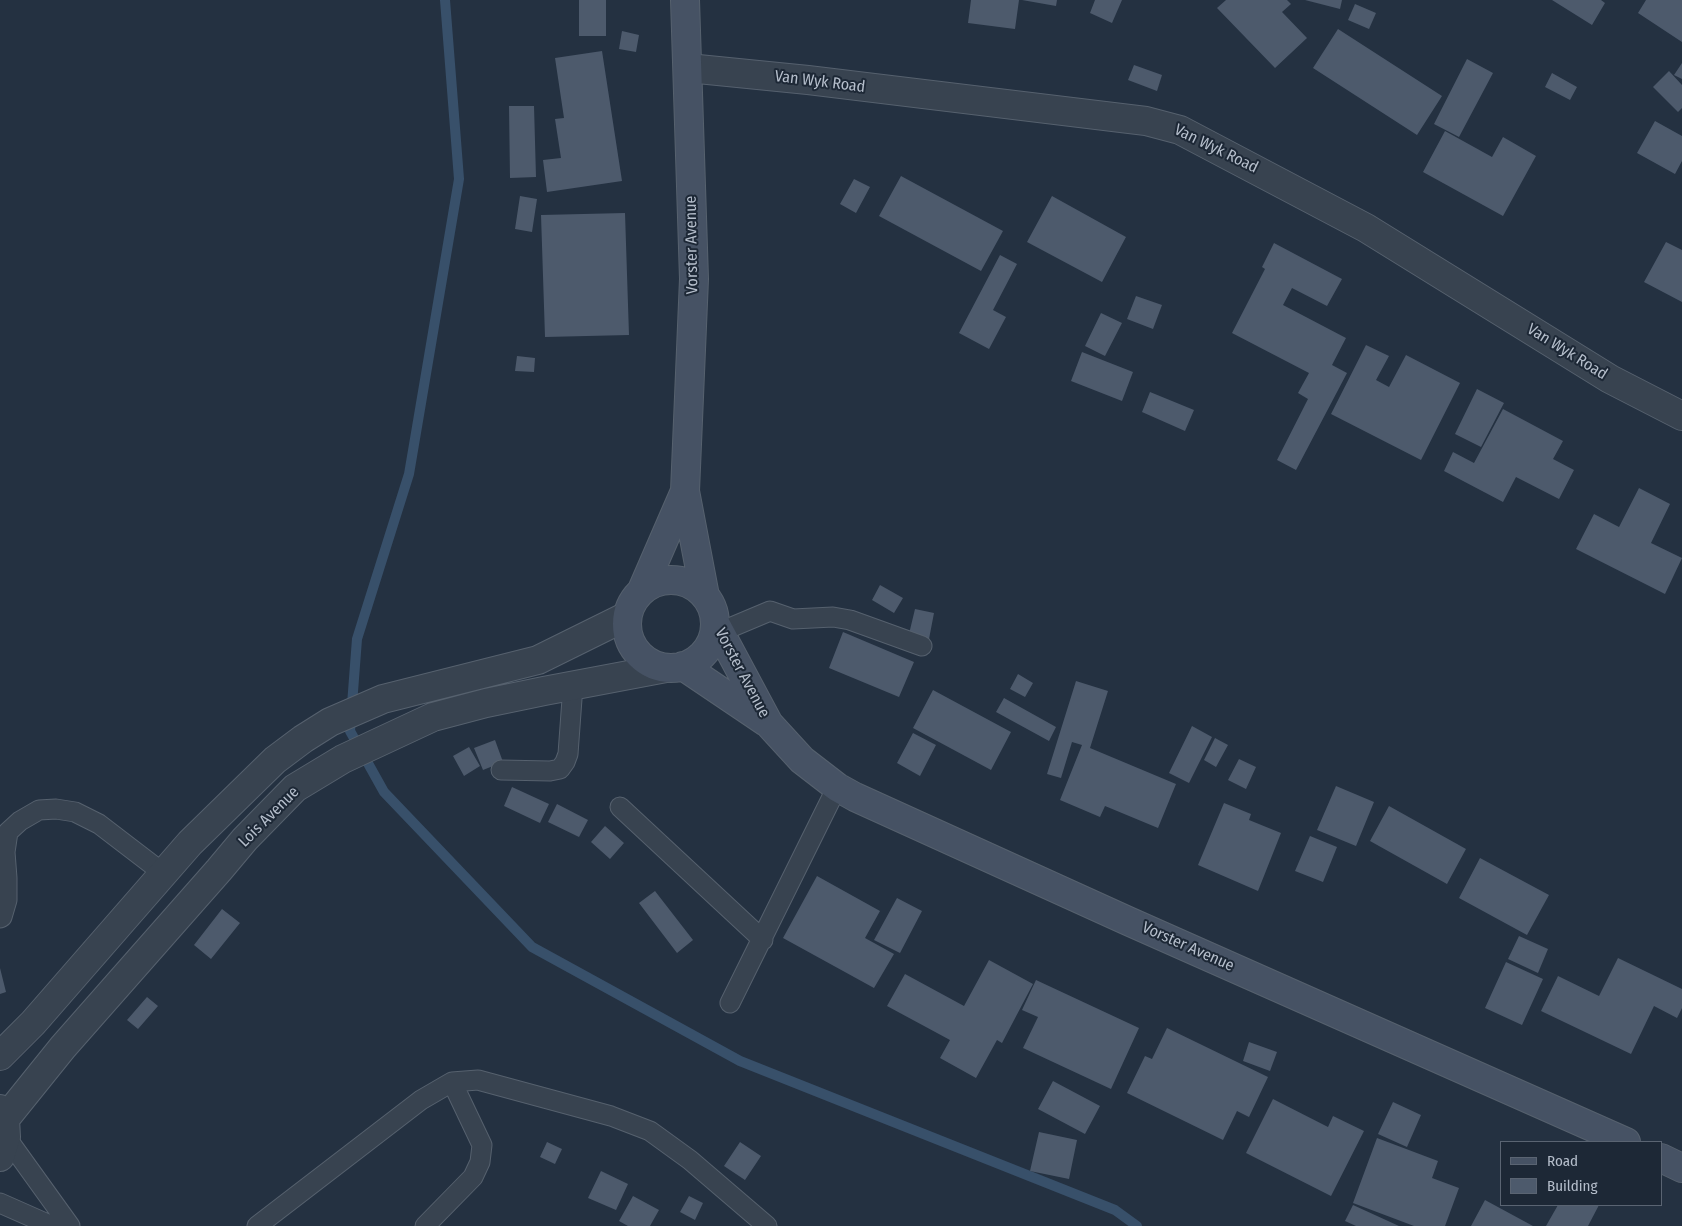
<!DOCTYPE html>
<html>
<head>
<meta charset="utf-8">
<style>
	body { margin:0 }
	#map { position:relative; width:1682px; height:1226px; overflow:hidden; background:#243141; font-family:"Fira Sans Condensed",sans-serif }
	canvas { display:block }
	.legend { position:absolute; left:1500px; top:1141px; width:162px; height:65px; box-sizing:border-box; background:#1d2836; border:1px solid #5a6472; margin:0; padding:6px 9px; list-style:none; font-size:15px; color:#b5becb }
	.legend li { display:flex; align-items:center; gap:10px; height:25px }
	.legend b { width:25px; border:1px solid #5a6472 }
</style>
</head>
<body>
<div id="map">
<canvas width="1682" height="1226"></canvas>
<ul class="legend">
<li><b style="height:6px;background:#465264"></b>Road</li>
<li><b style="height:14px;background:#4d5a6c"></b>Building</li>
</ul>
</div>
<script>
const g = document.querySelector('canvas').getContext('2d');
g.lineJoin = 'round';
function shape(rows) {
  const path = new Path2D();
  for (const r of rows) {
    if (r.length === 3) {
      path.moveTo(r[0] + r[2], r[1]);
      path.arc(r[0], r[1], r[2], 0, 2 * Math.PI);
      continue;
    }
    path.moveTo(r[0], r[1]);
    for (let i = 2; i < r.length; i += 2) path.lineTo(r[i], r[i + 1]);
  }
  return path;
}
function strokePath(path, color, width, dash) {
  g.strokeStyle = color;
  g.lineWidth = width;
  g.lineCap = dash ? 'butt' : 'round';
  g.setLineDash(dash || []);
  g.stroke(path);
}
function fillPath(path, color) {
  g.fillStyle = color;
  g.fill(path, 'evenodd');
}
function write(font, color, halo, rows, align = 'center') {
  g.font = font + ' "Fira Sans Condensed",sans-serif';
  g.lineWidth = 4;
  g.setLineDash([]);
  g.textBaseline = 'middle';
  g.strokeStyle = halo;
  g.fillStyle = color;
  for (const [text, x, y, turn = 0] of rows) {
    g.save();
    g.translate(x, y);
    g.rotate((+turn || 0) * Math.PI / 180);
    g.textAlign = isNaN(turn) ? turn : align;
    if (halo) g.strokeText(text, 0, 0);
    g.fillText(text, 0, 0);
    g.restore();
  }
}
strokePath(shape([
	[445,0,459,179,409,474,357,639,350,731,384,792,532,947,740,1061,1115,1210,1137,1226]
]), '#38506a', 10);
fillPath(shape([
	[579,0,606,0,606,36,579,36],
	[971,0,1019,0,1015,29,968,23],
	[1022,0,1057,0,1056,6],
	[1095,0,1122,0,1112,23,1090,13],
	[1226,0,1287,0,1291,4,1282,12,1307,38,1275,68,1217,8],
	[1305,0,1342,0,1340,9],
	[1552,0,1601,0,1605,3,1592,25],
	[1646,0,1682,0,1682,42,1638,13],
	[1355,4,1376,13,1369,29,1348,20],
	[1338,29,1442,96,1417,135,1313,68],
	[622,31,639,35,636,52,619,49],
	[602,51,622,181,547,192,543,160,561,158,555,119,564,118,555,58],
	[1467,59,1493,73,1459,137,1434,124],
	[1682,63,1682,79,1674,75],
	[1134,65,1162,75,1157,91,1128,80],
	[1669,71,1682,85,1682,108,1678,112,1653,87],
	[1552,73,1577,87,1570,100,1545,87],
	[509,106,534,106,536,177,510,178],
	[1655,121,1682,136,1682,161,1675,174,1637,153],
	[1445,131,1492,157,1503,137,1536,156,1503,216,1423,172],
	[901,176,1003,231,981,271,879,216],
	[854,179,870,187,856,213,840,204],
	[520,196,537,199,532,232,515,229],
	[1052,196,1126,237,1102,282,1027,242],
	[625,213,629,335,545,337,541,215],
	[1666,242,1682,250,1682,302,1644,282],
	[1274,243,1342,279,1327,306,1292,288,1283,305,1346,338,1332,365,1347,373,1296,470,1277,460,1308,399,1298,393,1309,373,1232,333,1265,269,1262,267],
	[1000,255,1017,264,993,310,1006,317,989,349,959,333],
	[1136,296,1162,305,1153,329,1127,319],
	[1101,313,1122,323,1105,356,1085,346],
	[1366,345,1389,356,1376,380,1389,387,1406,355,1460,383,1421,460,1331,414],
	[1082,352,1133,372,1122,401,1071,381],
	[517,356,535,358,534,372,515,371],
	[1477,389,1504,403,1481,447,1455,434],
	[1150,392,1194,410,1185,431,1142,412],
	[1503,409,1563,441,1553,459,1574,470,1559,499,1516,477,1503,502,1444,471,1453,452,1474,463],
	[1639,488,1670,504,1651,543,1682,558,1665,594,1576,549,1594,514,1619,527],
	[880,585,903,598,894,613,872,600],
	[915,609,934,613,929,639,909,634],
	[843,632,914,662,899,697,829,668],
	[1018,674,1033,683,1025,697,1010,689],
	[1076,681,1108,691,1090,748,1176,784,1158,828,1105,806,1100,817,1060,800,1082,745,1072,742,1061,778,1047,774],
	[933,690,1011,732,991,770,913,728],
	[1004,698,1056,727,1049,741,996,712],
	[1192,726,1212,737,1189,783,1169,773],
	[913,733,936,745,920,776,897,763],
	[1215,738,1228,745,1216,767,1204,760],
	[495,740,503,762,483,770,474,748],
	[469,747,480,766,464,776,453,756],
	[1239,759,1256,767,1246,789,1228,780],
	[1336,786,1374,802,1356,846,1317,830],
	[512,787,549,804,540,823,504,806],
	[1224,803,1251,814,1249,820,1281,833,1258,891,1198,865],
	[557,804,588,820,579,837,548,822],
	[1389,806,1466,849,1447,884,1370,841],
	[605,826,624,843,610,859,591,842],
	[1310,836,1337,847,1323,882,1295,871],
	[1480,858,1549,895,1527,935,1459,898],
	[817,876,880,911,865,938,894,954,874,988,783,938],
	[655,891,693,940,677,953,639,903],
	[897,898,922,911,900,953,874,940],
	[222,909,240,923,211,959,194,945],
	[1519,936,1548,949,1538,973,1508,959],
	[1618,958,1682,989,1682,1008,1677,1018,1654,1006,1631,1054,1541,1011,1558,976,1599,996],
	[989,960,1033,984,1002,1043,997,1040,976,1078,940,1058,950,1040,887,1006,905,974,964,1006],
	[1506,962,1543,979,1522,1025,1485,1008],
	[0,968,6,992,0,994],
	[1036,980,1139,1028,1111,1089,1023,1048,1038,1017,1022,1010],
	[147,997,158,1006,138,1029,127,1020],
	[1167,1028,1268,1077,1249,1117,1237,1111,1223,1140,1127,1093,1145,1056,1152,1059],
	[1249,1042,1277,1052,1270,1071,1243,1061],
	[1053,1081,1100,1106,1085,1134,1038,1109],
	[1273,1099,1328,1127,1333,1116,1364,1131,1331,1196,1246,1153],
	[1393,1102,1421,1115,1407,1147,1378,1134],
	[1039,1132,1077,1140,1069,1179,1030,1171],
	[1377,1138,1438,1161,1432,1178,1459,1188,1445,1226,1414,1226,1353,1203],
	[547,1142,562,1149,555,1164,540,1157],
	[740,1142,761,1156,745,1180,724,1166],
	[601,1171,628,1184,616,1210,588,1198],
	[633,1196,659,1210,650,1226,628,1226,619,1221],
	[689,1196,703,1203,695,1220,680,1212],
	[1485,1200,1533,1226,1471,1226],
	[1353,1205,1399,1226,1356,1226,1345,1221],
	[1558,1205,1599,1205,1588,1226,1546,1226]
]), '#4d5a6c');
const service = shape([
	[720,632,770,611,793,619,833,617,850,620,922,646],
	[501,770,550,771,560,769,565,762,568,754,573,685],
	[620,807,763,940],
	[0,918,2,917,7,900,7,878,5,852,8,832,20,821,39,810,56,809,75,812,99,824,163,873],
	[730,1003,837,787],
	[6,1137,70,1226],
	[0,1203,52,1226],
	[257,1226,421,1100,452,1082,478,1080,611,1116,650,1131,690,1160,767,1226],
	[425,1226,473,1177,480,1162,482,1145,452,1082]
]);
const minor = shape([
	[688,68,808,80,1146,121,1180,130,1366,228,1610,379,1682,416]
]);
const tertiary = shape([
	[0,1056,33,1023,190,843,275,760,303,739,330,722,383,699,538,660,627,616],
	[0,1109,5,1119,6,1137,0,1157],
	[5,1119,63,1047,219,870,245,839,295,788,343,759,433,717,486,703,544,691,666,668]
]);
const secondary = shape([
	[685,0,694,279,685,491,705,596],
	[671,624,44],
	[642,590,685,491],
	[715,623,769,724,802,760,837,787,855,797,1128,921,1626,1142],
	[683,666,766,722],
	[1661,1158,1682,1168]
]);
strokePath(service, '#56616e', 21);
strokePath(minor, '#56616e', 30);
strokePath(tertiary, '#56616e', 30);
strokePath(secondary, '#56616e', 30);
strokePath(service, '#384350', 19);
strokePath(minor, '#384350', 28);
strokePath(tertiary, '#384350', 28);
strokePath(secondary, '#465264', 28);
write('16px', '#b5becb', '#1d2836', [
	["Van Wyk Road",820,82,7],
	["Van Wyk Road",1216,149,26],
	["Vorster Avenue",692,245,-91],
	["Van Wyk Road",1567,352,32],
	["Vorster Avenue",742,673,62],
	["Lois Avenue",269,817,-45],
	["Vorster Avenue",1188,947,24]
]);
</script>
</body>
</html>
